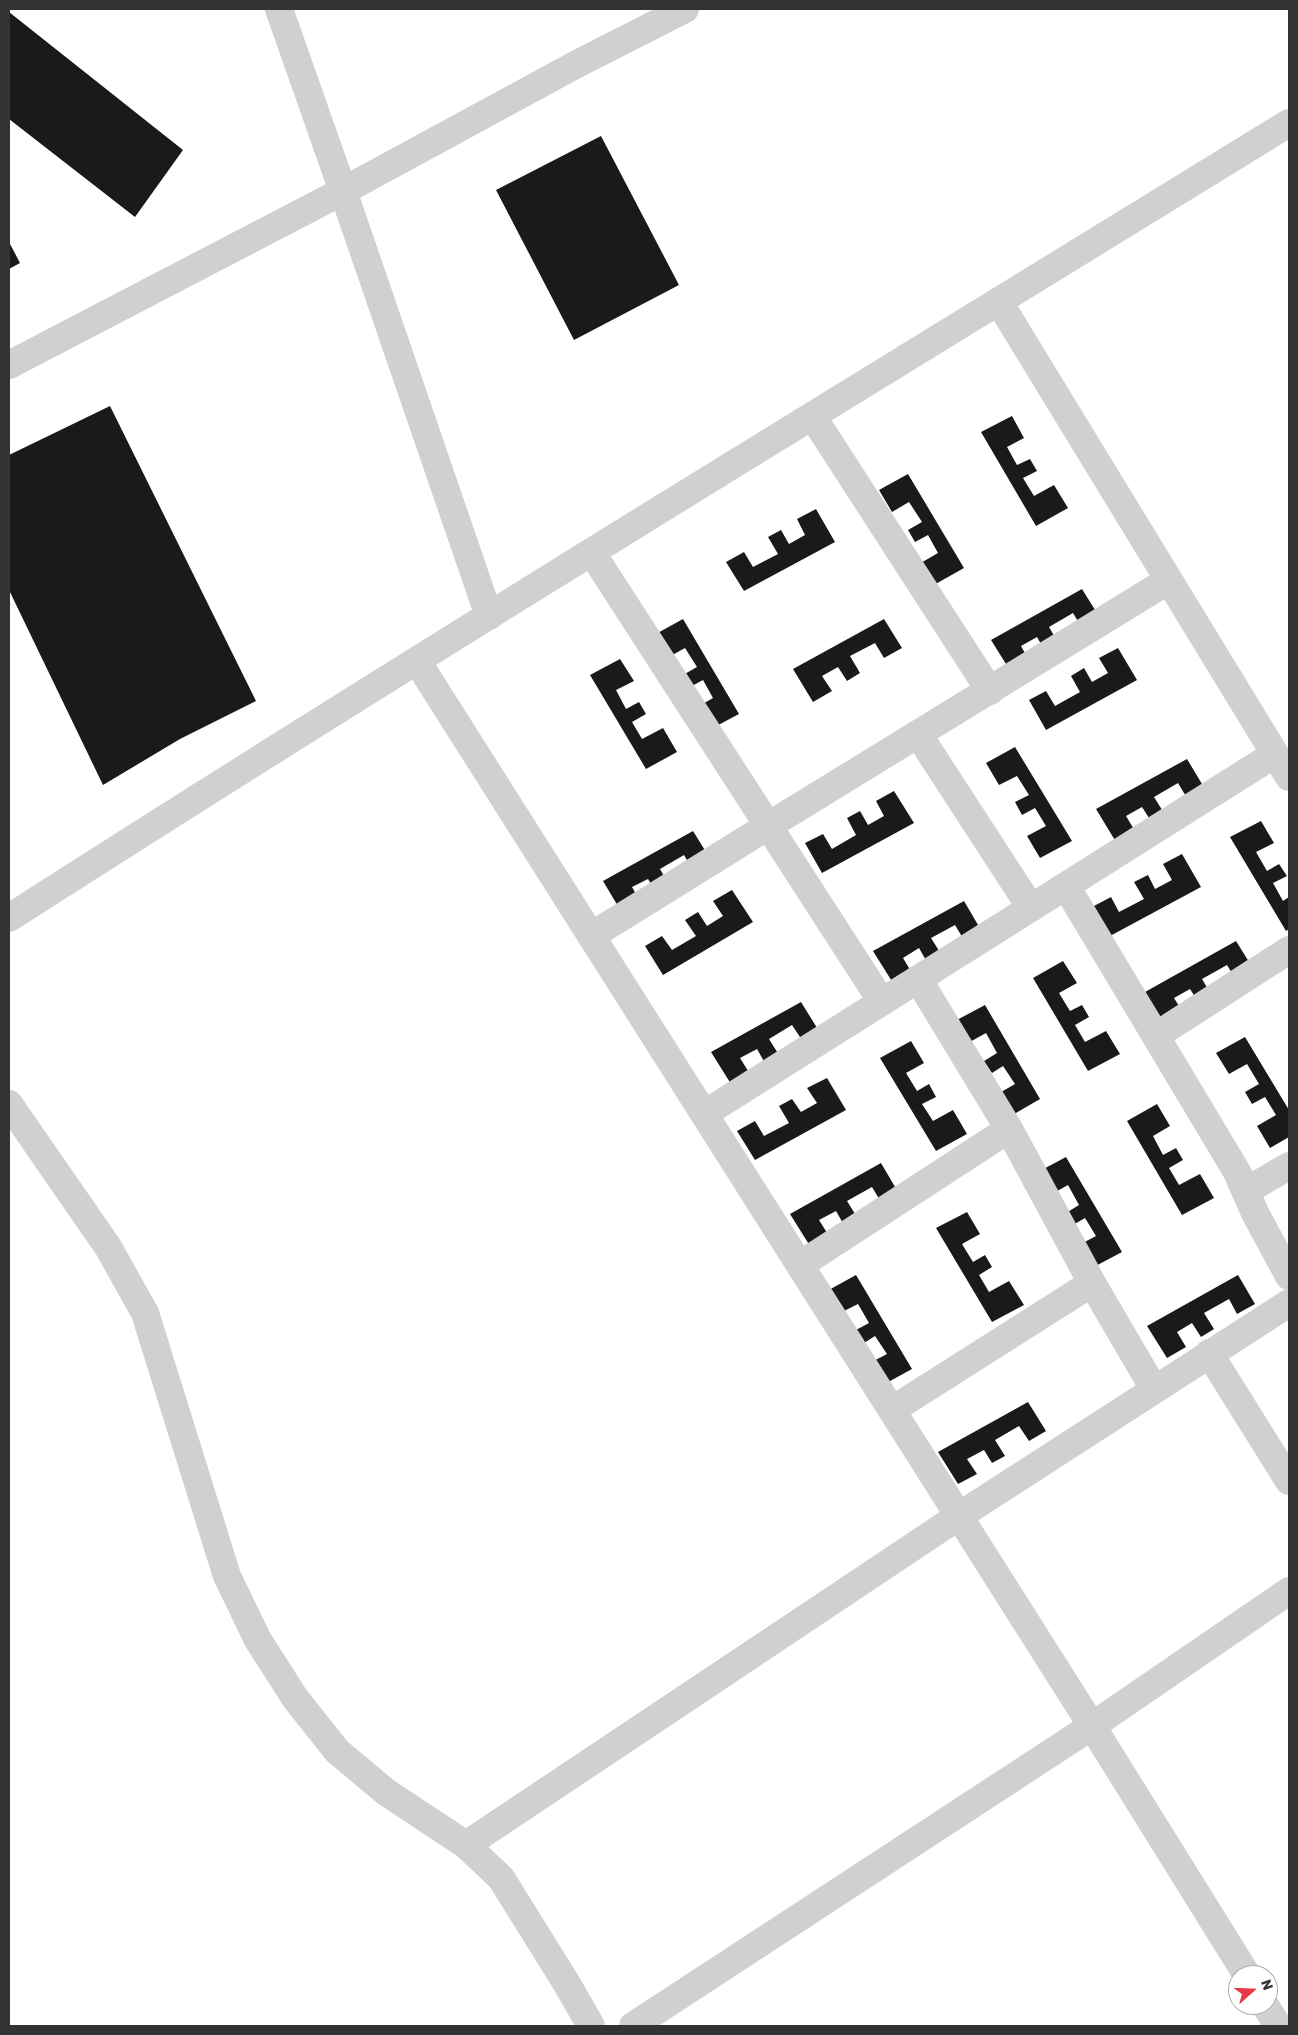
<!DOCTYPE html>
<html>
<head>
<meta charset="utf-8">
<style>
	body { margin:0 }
	#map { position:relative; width:1298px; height:2035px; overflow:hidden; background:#fff; font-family:Rubik,sans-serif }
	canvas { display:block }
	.frame { position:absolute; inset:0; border:10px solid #333; pointer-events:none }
	.north { position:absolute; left:1228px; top:1965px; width:50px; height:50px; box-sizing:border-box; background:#fff; border:1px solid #adadad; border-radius:50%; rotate:70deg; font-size:14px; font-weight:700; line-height:20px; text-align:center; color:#333 }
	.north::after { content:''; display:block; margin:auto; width:18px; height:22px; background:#e63946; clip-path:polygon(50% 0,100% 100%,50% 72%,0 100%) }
</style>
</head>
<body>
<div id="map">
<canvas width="1298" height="2035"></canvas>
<div class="frame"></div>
<div class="north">N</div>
</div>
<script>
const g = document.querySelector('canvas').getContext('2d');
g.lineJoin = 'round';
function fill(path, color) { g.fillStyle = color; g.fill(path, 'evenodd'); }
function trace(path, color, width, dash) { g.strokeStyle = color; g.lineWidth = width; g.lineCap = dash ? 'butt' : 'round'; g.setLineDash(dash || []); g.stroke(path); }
fill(new Path2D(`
	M9,12L183,150L135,217L9,119Z
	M601,136L679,285L574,340L496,190Z
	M9,242L20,263L9,269Z
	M110,406L256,701L180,739L103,785L9,590V455Z
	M1012,416L1024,438L1007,447L1017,465L1030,459L1037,471L1023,478L1034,496L1054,485L1068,508L1036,526L981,432Z
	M908,474L964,568L932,586L919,564L938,553L928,535L915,542L908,530L922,522L909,502L892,512L879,490Z
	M816,509L835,542L744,591L726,562L744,552L753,567L778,554L768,537L781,530L789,544L805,535L797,519Z
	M1082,589L1100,618L1082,628L1073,613L1049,627L1059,644L1045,651L1037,637L1021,646L1030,662L1011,672L991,640Z
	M683,619L739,714L707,731L694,709L713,698L703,680L690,687L683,675L697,667L685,648L667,658L654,635Z
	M884,619L902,648L884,658L875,643L850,656L860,673L847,681L838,667L822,676L832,691L813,702L793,669Z
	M1118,648L1137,680L1046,730L1029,700L1046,691L1055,706L1080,692L1071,676L1084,668L1092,682L1108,673L1099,658Z
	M620,659L634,681L616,690L626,709L639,702L646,714L632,722L642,739L663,728L677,752L646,769L590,675Z
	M1015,747L1072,841L1040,858L1027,836L1046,826L1035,808L1022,815L1015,802L1029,795L1017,776L999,785L986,763Z
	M1187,759L1205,789L1187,798L1178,783L1154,797L1164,813L1151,821L1142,807L1126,816L1135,831L1116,842L1096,809Z
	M894,791L914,823L822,873L805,843L823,834L832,849L856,835L847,818L860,811L868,825L884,816L876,801Z
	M1261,821L1274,843L1256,852L1267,871L1279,864L1287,876L1273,883L1283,901L1289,897V929L1286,931L1230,837Z
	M693,831L711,860L693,870L684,855L660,869L669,885L656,892L648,879L632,887L641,903L622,913L603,881Z
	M1182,854L1201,887L1110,936L1092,907L1111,897L1119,912L1144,899L1134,882L1148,875L1155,889L1172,880L1163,864Z
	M732,890L753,922L663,975L645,946L662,936L672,950L696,936L685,920L698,912L707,926L723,916L713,901Z
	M964,901L981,930L964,940L955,925L931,938L941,954L927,962L919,948L903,958L912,973L893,983L873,951Z
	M1236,941L1254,970L1236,980L1227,965L1202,979L1212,996L1199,1003L1190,989L1174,998L1184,1014L1165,1024L1145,992Z
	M1063,961L1077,983L1059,993L1070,1011L1082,1005L1089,1017L1075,1025L1085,1042L1106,1031L1120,1054L1088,1071L1033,978Z
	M801,1002L819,1031L802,1040L792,1025L769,1039L779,1055L765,1063L757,1049L740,1058L750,1074L731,1084L711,1052Z
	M985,1005L1040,1099L1009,1117L996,1095L1015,1084L1003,1066L992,1073L984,1061L997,1053L986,1033L968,1043L955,1021Z
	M1245,1037L1289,1110V1137L1270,1148L1257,1126L1276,1115L1265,1097L1252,1104L1245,1092L1259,1084L1247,1064L1229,1074L1216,1053Z
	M911,1041L924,1063L906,1073L917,1091L929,1084L936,1097L922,1104L933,1121L953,1110L967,1134L936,1151L880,1058Z
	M827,1078L846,1110L755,1160L737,1131L755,1121L764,1136L789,1123L779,1106L792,1099L801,1112L817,1103L807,1088Z
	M1157,1104L1170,1126L1153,1136L1163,1155L1176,1148L1183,1160L1169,1168L1179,1185L1200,1174L1214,1198L1182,1215L1127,1121Z
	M1066,1157L1122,1252L1090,1269L1077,1246L1096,1236L1085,1218L1073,1225L1066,1213L1079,1205L1068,1185L1050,1195L1036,1173Z
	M881,1163L898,1192L881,1202L872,1187L847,1201L857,1217L844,1225L836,1211L819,1220L829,1236L810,1246L790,1214Z
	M967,1212L980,1234L962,1244L973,1262L985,1255L992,1267L979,1275L989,1292L1009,1281L1024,1305L992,1322L936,1228Z
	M856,1275L912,1369L881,1386L868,1364L887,1354L875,1336L864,1343L856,1330L869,1323L858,1304L840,1313L827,1291Z
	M1238,1275L1255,1304L1237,1314L1229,1299L1204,1313L1214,1329L1201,1337L1192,1323L1177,1332L1186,1347L1167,1358L1147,1326Z
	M1028,1402L1046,1431L1029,1441L1019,1426L995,1440L1005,1456L992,1463L984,1450L967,1459L977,1474L958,1484L938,1452Z`), '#1a1a1a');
trace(new Path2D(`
	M279,9L343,191L489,616
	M999,302L1289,777
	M9,365L343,191L577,64L685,9
	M813,417L990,691
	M592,553L882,1002
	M417,661L1092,1726L1247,1975
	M918,734L1031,908
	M1066,886L1237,1172L1255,1213L1289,1276
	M9,918C432,647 861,386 1289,123
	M591,936L768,826L1169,580
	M918,979L1009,1129L1092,1283L1154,1389
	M1157,1035L1289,950
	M9,1104L108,1247L145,1313L227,1576L258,1640L295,1698L337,1751L386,1792L466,1845L501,1878L567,1984L591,2026
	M704,1114L1275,754
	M1246,1191L1289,1166
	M800,1265L1009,1129
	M1209,1353L1289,1481
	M892,1410L1092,1283
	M466,1845L959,1516L1289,1303
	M1265,2005L1278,2026
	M633,2026L1092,1726L1289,1591`), '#d0d0d0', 28);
</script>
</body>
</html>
